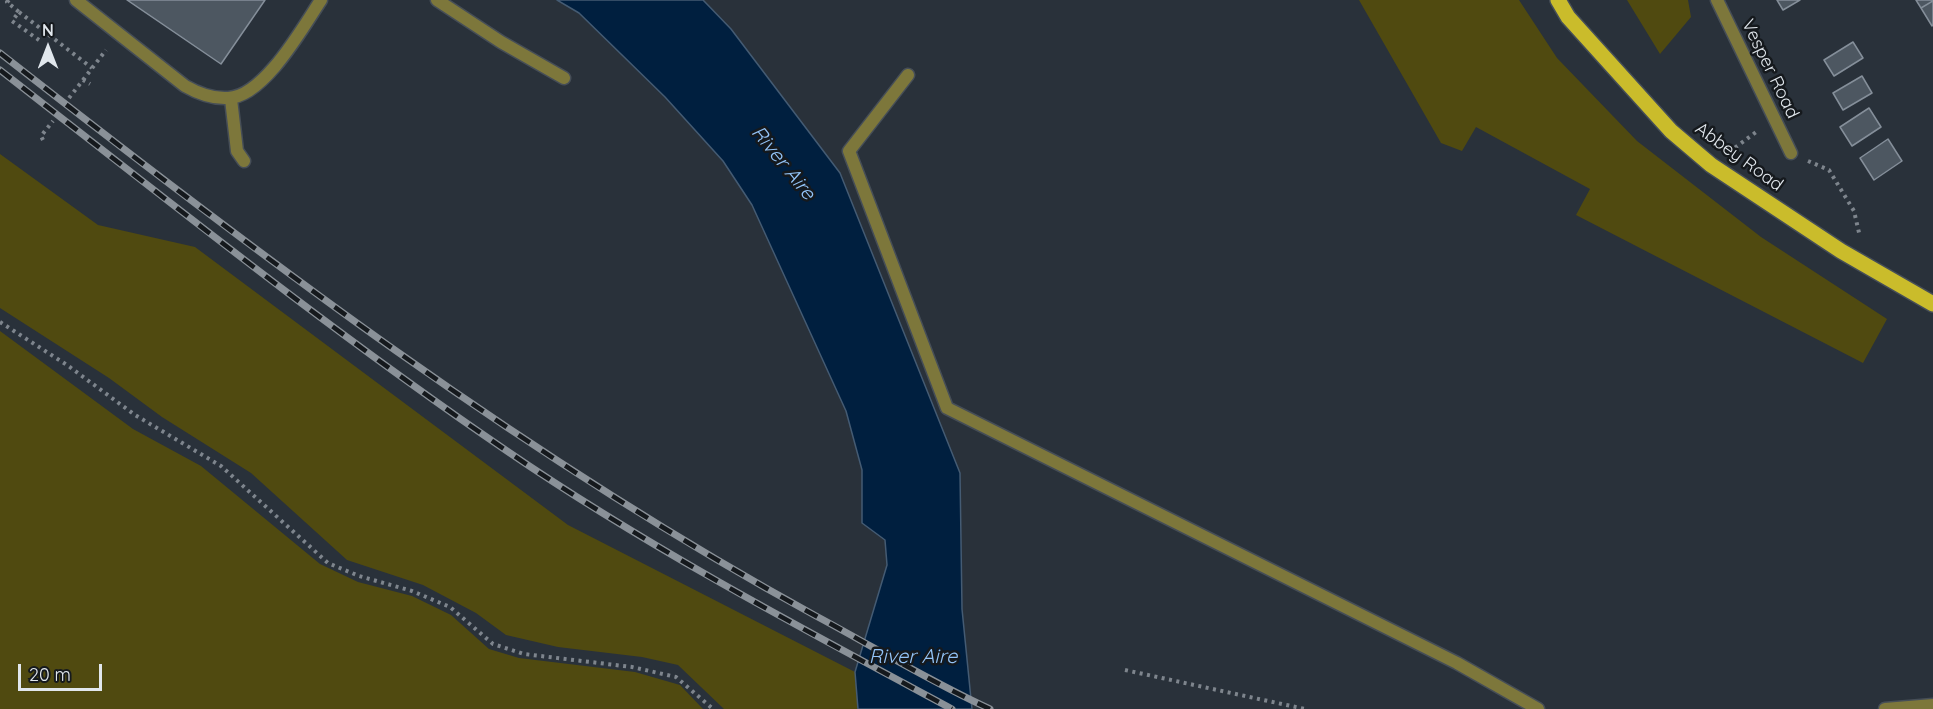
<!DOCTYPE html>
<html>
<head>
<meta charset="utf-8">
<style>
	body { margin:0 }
	#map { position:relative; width:1933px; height:709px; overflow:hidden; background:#29313a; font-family:Quicksand,sans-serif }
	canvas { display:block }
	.north { position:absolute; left:18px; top:18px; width:60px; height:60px; -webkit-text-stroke:4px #15191d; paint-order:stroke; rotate:0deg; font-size:16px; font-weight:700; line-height:24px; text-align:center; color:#e1e7ed }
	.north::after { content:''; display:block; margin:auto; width:21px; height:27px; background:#e1e7ed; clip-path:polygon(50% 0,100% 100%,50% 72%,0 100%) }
	.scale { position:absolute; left:18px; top:664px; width:84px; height:27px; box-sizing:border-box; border:3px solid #e1e7ed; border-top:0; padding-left:8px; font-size:18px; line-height:21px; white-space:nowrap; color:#e1e7ed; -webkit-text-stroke:4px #15191d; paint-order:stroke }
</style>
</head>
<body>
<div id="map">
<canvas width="1933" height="709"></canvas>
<div class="north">N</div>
<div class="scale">20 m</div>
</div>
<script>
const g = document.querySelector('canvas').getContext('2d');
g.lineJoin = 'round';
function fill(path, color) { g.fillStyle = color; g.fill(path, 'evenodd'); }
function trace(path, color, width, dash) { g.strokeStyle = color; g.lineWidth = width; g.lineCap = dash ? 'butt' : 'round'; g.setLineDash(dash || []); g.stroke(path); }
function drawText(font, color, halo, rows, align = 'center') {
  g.font = font + ' Quicksand,sans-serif'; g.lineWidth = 5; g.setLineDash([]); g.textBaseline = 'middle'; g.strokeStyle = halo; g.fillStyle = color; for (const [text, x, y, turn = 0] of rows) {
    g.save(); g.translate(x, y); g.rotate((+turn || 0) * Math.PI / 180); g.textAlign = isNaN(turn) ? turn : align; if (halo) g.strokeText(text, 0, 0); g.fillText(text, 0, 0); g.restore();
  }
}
fill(new Path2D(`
	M1359,0H1519L1557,58L1637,141L1761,237L1887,319L1863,363L1576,215L1590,189L1476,127L1462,151L1441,143Z
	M1627,0H1688L1691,17L1660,54Z
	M0,154L98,225L195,247L568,525L855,672L858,709H724L678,665L642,657L558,647L506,635L476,613L423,585L347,560L251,473L162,417L109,378L0,308Z
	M0,331L133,429L201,466L320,564L358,582L412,596L451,615L489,649L519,658L635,672L680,685L703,709H0Z`), '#504a10');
const water = new Path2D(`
	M557,0H703L731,29L840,173L960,473L962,609L972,709H858L855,672L887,565L885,540L862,523V470L846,411L752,205L723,161L665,97L579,13Z`);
fill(water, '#001f3f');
trace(water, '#445b73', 1.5);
const building = new Path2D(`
	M127,0H265L221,64Z
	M1777,0H1800L1783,10Z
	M1916,0H1933V1L1921,8Z
	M1933,1V25L1932,26L1921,8Z
	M1853,42L1863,58L1834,76L1824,60Z
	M1862,76L1872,93L1843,110L1833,93Z
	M1869,108L1881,127L1852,146L1840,127Z
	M1888,139L1902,161L1874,180L1860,158Z`);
fill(building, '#4d5761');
trace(building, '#858f9a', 1.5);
const service = new Path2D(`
	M76,0L185,86C199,94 212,99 228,98C264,97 303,27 321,0
	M437,0L501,42L564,78
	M908,75L849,151L947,408L1457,663L1538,709
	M231,99L237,151L244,161
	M1885,709L1933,705`);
const minor = new Path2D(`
	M1717,0L1791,153`);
const primary = new Path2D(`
	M1558,0L1568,17L1671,131L1711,165L1841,251L1933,304`);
trace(service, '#464e57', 15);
trace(minor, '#464e57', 15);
trace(primary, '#464e57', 18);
trace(new Path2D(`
	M9,0L7,2L19,12L12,21L39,40
	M19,12L92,68
	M83,80L106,50
	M69,98L83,80L90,84
	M43,140L41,136L53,121
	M1729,152L1759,130
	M1808,161L1829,170L1854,211L1860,237
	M0,322L67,365L135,415L221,466L328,563L359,576L412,591L450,607L493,644L524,654L632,667L676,677L713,709
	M1125,670L1305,709`), '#7e858d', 4, [3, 4.5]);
trace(service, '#7d773b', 12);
trace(minor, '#7d773b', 12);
trace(primary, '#cabc2b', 15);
const rail = new Path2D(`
	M0,53C261,257 525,457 816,616C874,647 931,682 990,709
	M0,70C167,200 332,332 507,451C649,548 801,628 952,709`);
trace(rail, '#8a9198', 7);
trace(rail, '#15191d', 4.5, [14]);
drawText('18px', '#e1e7ed', '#15191d', [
	["Vesper Road",1770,69,64],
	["Abbey Road",1739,157,36]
]);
drawText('italic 20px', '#93c4f8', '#15191d', [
	["River Aire",783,163,51],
	["River Aire",913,657]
]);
</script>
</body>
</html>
